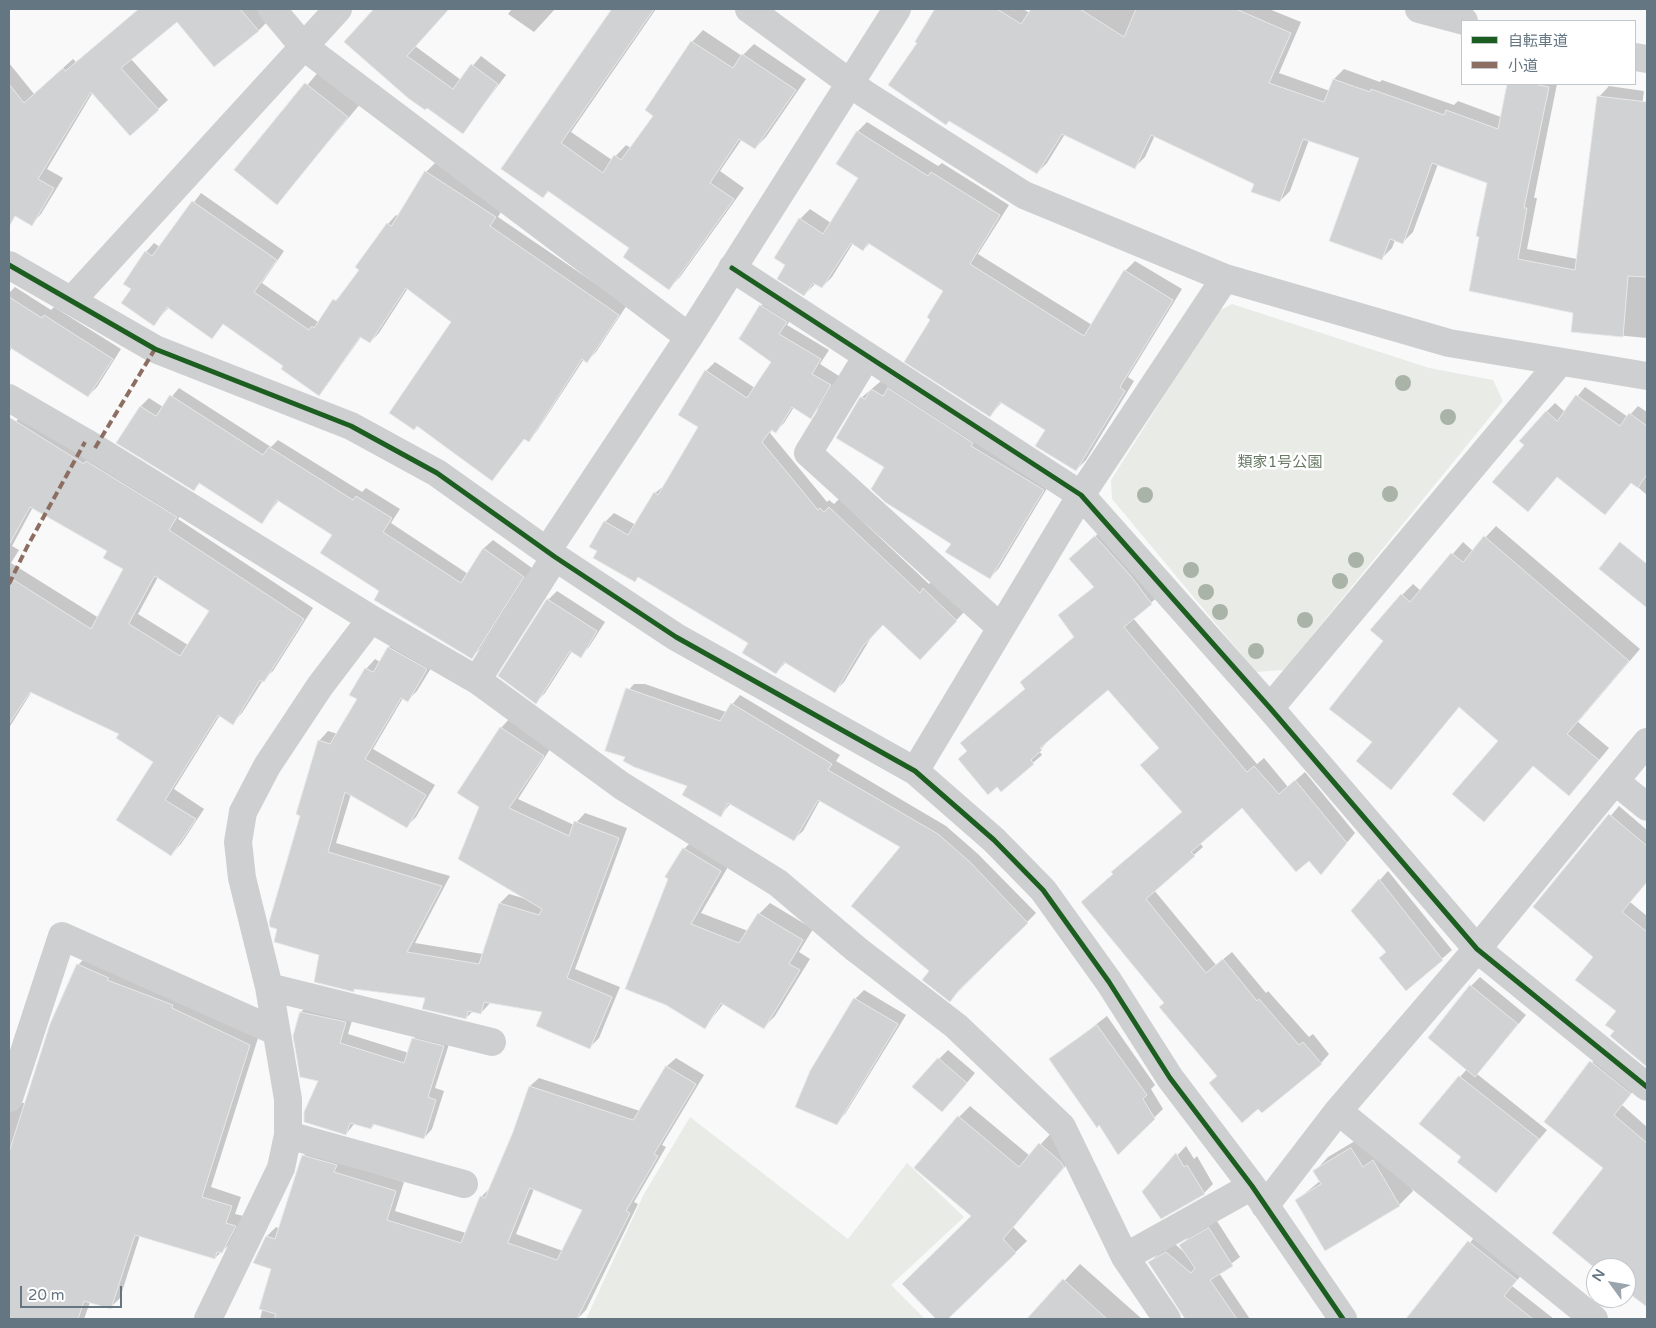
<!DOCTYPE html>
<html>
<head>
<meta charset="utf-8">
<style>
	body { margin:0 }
	#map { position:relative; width:1656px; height:1328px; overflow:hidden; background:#f9f9f9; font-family:"Varela Round","Noto Sans JP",sans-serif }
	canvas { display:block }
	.frame { position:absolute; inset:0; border:10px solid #657683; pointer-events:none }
	.legend { position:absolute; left:1461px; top:20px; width:175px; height:65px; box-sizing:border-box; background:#fff; border:1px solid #c1c8cd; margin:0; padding:6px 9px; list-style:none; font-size:15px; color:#657683 }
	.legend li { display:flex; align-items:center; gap:10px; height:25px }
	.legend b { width:25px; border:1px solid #c1c8cd }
	.north { position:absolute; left:1586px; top:1258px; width:50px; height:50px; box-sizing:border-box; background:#fff; border:1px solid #c1c8cd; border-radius:50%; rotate:302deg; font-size:14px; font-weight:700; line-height:20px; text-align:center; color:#657683 }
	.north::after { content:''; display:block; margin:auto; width:18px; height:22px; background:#99a4ac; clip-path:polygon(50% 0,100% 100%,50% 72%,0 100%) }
	.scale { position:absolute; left:20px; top:1286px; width:102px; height:22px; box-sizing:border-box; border:2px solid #657683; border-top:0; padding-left:6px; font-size:15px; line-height:18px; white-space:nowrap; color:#657683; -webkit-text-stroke:4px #fff; paint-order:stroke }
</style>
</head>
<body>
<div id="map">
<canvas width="1656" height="1328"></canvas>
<div class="frame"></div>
<ul class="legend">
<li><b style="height:6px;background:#1b5e20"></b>自転車道</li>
<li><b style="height:6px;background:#8d6e63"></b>小道</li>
</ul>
<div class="north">N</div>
<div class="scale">20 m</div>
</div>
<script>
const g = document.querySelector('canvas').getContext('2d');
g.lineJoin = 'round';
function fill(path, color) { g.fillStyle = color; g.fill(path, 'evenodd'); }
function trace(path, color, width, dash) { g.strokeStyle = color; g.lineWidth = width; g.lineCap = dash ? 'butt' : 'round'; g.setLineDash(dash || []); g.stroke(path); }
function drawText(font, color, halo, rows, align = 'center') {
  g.font = font + ' "Varela Round","Noto Sans JP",sans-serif'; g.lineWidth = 5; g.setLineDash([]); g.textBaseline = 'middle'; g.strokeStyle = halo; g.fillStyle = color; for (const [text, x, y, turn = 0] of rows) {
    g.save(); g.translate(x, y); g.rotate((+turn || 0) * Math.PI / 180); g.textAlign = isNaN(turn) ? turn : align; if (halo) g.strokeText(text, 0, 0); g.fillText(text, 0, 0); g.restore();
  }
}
fill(new Path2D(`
	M1232,304L1429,368L1493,380L1503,401L1284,670L1256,672L1112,499L1111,480L1217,312Z
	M690,1117L848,1239L907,1163L964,1217L891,1285L925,1319H586L644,1194Z`), '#e8ebe6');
fill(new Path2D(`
	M139,9H258L268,21L258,31L177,20L131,59L168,100L158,109L93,92L47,169L63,178L41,214L32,224L9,211V63L34,94L73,59L76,62Z
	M375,9H449L415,46L461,80L481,56L506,75L463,132L346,42Z
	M512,9H555L534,32L508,14Z
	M614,9H656L571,132L612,160L626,145L631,148L654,115L646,110L692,42L703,30L742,56L754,44L806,79L766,137L755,148L742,139L720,171L744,188L680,277L669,288L631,247L549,191L543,197L503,168Z
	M937,9H1023L1030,13L1032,9H1269L1301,22L1279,73L1330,91L1334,79L1344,69L1380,82L1382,80L1454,105L1458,101L1501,117L1508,84H1557L1534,198H1537L1527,249L1577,259L1599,97L1609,86L1644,91L1639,129L1647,130V338L1573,331L1574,312L1470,291L1488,182L1438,164L1413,232L1403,242L1395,240L1392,248L1382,258L1360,158L1309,140L1290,191L1280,201L1255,183L1155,135L1145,157L1135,167L1065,134L1047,163L1037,173L916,42Z
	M320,70L361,103L277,203L236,170Z
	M867,122L938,166L942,163L1009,205L978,254L1092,325L1125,271L1135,261L1182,289L1128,377L1134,381L1086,460L1076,470L1047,430L1002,402L990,416L932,319L945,291L870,243L863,250L853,243L832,277L822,287L816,283L804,295L787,264L800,219L810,209L831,223L859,178L837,164L858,131Z
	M435,163L503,208L498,217L627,305L596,352L587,361L584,359L537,431L529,440L525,438L492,479L453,321L408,288L379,333L370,342L361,337L327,385L318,394L285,366L224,323L212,337L169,307L154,324L133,289L146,252L154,243L160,247L201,193L284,251L262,283L318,322L361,270L388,224L396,215L398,216L426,172Z
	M15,287L51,310L54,307L121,349L97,387L88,396L12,347L9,353V293Z
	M770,297L795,313L787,325L829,350L820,364L839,376L819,408L810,417L794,407L784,423L775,432L772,430L770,433L827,502L829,500L834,504L839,499L929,584L933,580L965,611L920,658L884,623L872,636L844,682L835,691L786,662L776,673L750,643L599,551L605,522L614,513L636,525L655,493L665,485L700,427L706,371L715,362L755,388L773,362L761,306Z
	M881,381L1052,480L999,568L990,578L952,543L885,466L837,437L861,398Z
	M1585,387L1628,417L1638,406L1647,412V495L1632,482L1558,476L1528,510L1526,445L1546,412L1555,403L1565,412Z
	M179,388L271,447L278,440L362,492L366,488L400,509L391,523L468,574L484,548L493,540L532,568L480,649L472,657L381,591L333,535L279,500L262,522L200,483L194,489L141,406L149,398L163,407Z
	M24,411L186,507L178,519L313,608L273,671L263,680L242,713L232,723L220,715L174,789L204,809L181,844L171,854L155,761L120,734L32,691L9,728V431ZM33,507L109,550L125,569L99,618L11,563L19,550L12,546ZM158,577L210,610L188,645L138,614Z
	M1496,526L1640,649L1578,722L1609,748L1580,783L1569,794L1534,765L1495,809L1500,741L1460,706L1391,788L1374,741L1385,641L1402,595L1413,584L1421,591L1463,542L1473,551Z
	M1105,528L1160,595L1133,618L1257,764L1264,758L1288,787L1305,772L1355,833L1329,864L1309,859L1242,807L1200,843L1203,847L1154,890L1216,965L1232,952L1266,993L1268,991L1309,1037L1313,1034L1329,1054L1321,1063L1218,1075L1165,1002L1112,872L1183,811L1160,748L1108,689L1049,740L1039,751L1042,755L1001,790L1026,688L1021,682L1075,636L1060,616L1095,586L1079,550Z
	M557,591L605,622L589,647L580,656L572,651L545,693L536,702L548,600Z
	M398,638L436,660L417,691L408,700L403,698L373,749L435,785L416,817L406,827L351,794L336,843L450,876L415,943L483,954L500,903L509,894L526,899L480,807L501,728L510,718L552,746L518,799L574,825L585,813L627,828L575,969L620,987L599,1038L589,1048L543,1011L491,1002L481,1013L473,1011L466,1018L427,997L356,988L353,990L320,955L302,815L319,741L328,731L338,734L358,698L366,669L375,659L380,662L389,647Z
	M634,684H645L726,712L740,695L840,755L836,761L946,826L978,854L1036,913L950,1000L931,971L902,846L820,800L803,831L794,839L731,803L720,816L689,785L626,756V693Z
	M1619,806L1647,830V882L1630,902L1647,916V1065L1611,1036L1615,1031L1618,1011L1595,957L1535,907Z
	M695,838L732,860L701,913L748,931L759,914L770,903L813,929L799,952L810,959L775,1016L764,1027L724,1003L705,1027L667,1004L684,849Z
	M1388,871L1452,950L1407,989L1388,951L1380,880Z
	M88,955L259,1035L211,1187L241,1197L235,1214L244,1216L232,1242L215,1258L140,1235L120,1298L110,1308L90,1302L84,1319H9V1100L14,1103H25L78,965Z
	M1480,977L1526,1015L1477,1074L1547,1130L1496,1191L1463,1157L1460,1077L1467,1069L1471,986Z
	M864,990L906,1015L845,1114L836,1123L812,1071L855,999Z
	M310,1004L354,1014L348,1034L409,1053L413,1039L422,1030L451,1038L435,1088L444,1091L432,1129L424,1138L376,1123L371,1128L355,1123L346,1134L319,1080L301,1012Z
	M1107,1016L1155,1085L1151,1089L1163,1109L1118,1153L1099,1124L1051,1059Z
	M948,1050L975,1073L951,1102L939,1059Z
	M1600,1053L1634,1090L1622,1105L1647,1127V1305L1626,1289V1268H1599L1605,1167L1545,1121Z
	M676,1058L704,1075L662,1145L666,1147L634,1202L638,1204L586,1310L577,1319L568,1314L566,1319H260L273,1268L267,1236L276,1227L280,1229L303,1156L312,1147L342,1163L404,1182L395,1211L466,1233L481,1197L490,1188L514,1133L530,1086L539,1078L640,1111L667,1066ZM534,1189L583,1210L563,1251L516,1234Z
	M970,1106L1030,1156L1052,1132L1075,1155L1013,1227L1027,1241L947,1319H937L903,1284L973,1216L959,1117Z
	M1365,1135L1387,1148L1413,1191L1399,1205L1297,1200L1320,1181L1315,1171L1328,1157Z
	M1186,1146L1194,1159L1197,1156L1213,1184L1204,1193L1143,1192Z
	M1217,1221L1240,1257L1219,1273L1250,1319H1188L1150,1262L1158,1254L1175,1244L1185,1253L1181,1245L1189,1237Z
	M1478,1233L1525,1271L1512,1286L1554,1319H1407Z
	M1080,1264L1142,1319H1029Z`), '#0003');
const building = new Path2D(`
	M139,9H240L259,31L214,67L177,22L121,68L159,110L130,136L91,92L38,179L54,188L32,226L15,216L9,227V84L24,103L63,68L65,71Z
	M374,9H449L407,56L453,89L471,64L498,84L463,134L427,108L425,110L408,98L344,42Z
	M612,9H654L561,143L603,173L614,155L621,160L653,116L645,110L691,41L733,68L742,54L796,90L755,149L739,139L710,183L734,199L669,290L623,257L629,248L548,191L543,198L501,169Z
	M935,9H997L1021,24L1031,9H1080L1124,37L1136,9H1236L1291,33L1269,83L1324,102L1333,79L1370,92L1371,89L1444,115L1446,110L1498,129L1507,84H1534L1549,87L1524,208H1527L1518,259L1575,270L1597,96L1647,102V277L1628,276L1623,337L1571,332L1573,313L1469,291L1479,237L1476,236L1487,183L1432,163L1403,244L1390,239L1382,260L1329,241L1359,158L1303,139L1280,202L1251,192L1254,184L1151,135L1135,169L1062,134L1037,174L949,121L946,125L888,85L917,43L915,42Z
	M305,83L348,117L277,205L234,170Z
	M857,131L928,176L931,172L1000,215L970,264L1084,336L1124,270L1173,300L1120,387L1125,391L1076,471L1035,446L1045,430L1000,402L990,417L904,362L930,320L927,317L943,291L868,243L863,251L851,243L822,288L813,283L804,296L777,279L785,265L774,258L799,218L823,234L858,178L836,164Z
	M425,171L496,217L490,226L619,315L587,363L582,359L529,442L524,439L492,481L417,426L414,430L389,413L451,322L406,288L370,343L360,337L319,396L281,369L283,366L223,324L212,339L167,307L154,326L121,303L131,289L123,284L145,251L152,256L192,201L277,260L254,292L309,330L312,326L314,328L333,299L336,301L359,270L355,267L387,223L391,226Z
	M9,297L42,318L44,315L113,359L88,397L9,347Z
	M760,305L787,322L779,334L821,359L812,374L831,385L811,419L792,407L776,433L771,430L762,442L818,510L820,508L824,512L829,507L920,593L923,588L957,621L920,660L883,625L863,646L835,693L784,662L776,674L742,653L748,643L638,577L635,582L593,558L597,551L589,547L604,521L628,535L654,492L658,495L698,427L678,415L705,370L747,398L771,362L739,339Z
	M888,388L973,443L971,446L1044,490L990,579L945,552L951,544L885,502L871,489L884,467L836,438L860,397L865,399L871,389L883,396Z
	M170,395L263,455L269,447L353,500L356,496L392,518L383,532L461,583L483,548L524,577L472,659L374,600L379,591L320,553L332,535L277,500L262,524L199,483L194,491L116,443L140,406L156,416Z
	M1576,395L1620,426L1629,413L1647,426V474L1638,488L1631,483L1605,515L1557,477L1528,512L1492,482L1524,445L1519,441L1546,411L1557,421Z
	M9,417L84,464L86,461L177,517L169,530L304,619L264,682L260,680L233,725L218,715L165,800L196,819L171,856L116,820L153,762L116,738L119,734L30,692L9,724V577L91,629L123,569L103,558L107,551L30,507L9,545ZM155,576L209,611L180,656L129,624Z
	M1095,536L1130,575L1152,604L1124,627L1247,772L1254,766L1279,794L1295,780L1347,843L1321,875L1309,861L1296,872L1242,808L1191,852L1195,856L1146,899L1206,973L1223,959L1257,1001L1259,999L1299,1045L1303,1042L1322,1064L1262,1113L1258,1109L1242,1123L1209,1083L1217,1076L1159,1007L1164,1003L1081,902L1113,874L1111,872L1182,812L1140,765L1159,748L1108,690L1040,748L1042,750L1031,760L1034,764L1001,792L997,787L988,795L958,759L967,751L960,743L1025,689L1020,682L1074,637L1058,615L1094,587L1069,559Z
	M1484,536L1629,661L1567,734L1599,760L1569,796L1533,766L1484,822L1452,794L1498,741L1459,707L1391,790L1356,761L1372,742L1329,709L1383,641L1370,630L1401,594L1410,602L1451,553L1463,562Z
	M1620,542L1647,564V608L1599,569Z
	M547,599L597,631L581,658L570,651L536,704L498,676Z
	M388,647L427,669L408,702L401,698L365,759L426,795L407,828L345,792L328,852L442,886L407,952L479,964L499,903L539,915L542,909L458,859L479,807L457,793L500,727L544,756L509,808L569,836L574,821L619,838L567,978L612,997L590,1049L536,1026L542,1012L484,1002L481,1014L468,1011L466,1019L422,1009L425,998L354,989V992L314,982L319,955L274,942L277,929L270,927L269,922L300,816L296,814L318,740L330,744L357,699L349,695L365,668L373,672Z
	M626,688L720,721L731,703L832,764L828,770L938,834L970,862L1028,923L959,990L950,1002L922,980L929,971L851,906L900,847L818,800L794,841L728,803L721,817L682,795L687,786L634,767L623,761L625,757L605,751Z
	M1609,814L1647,846V882L1622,912L1647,932V1067L1610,1036L1614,1031L1605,1025L1616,1011L1575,980L1593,957L1533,907Z
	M683,848L721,871L691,924L739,943L758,913L803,940L789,964L800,970L764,1029L721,1003L705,1029L666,1005L625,989L668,879L665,877Z
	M1379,879L1443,960L1406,991L1379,958L1386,952L1351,911Z
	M77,964L109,978L107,980L173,1005L172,1008L250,1045L202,1197L232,1206L226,1223L236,1226L222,1253L217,1252L215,1259L135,1235L111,1309L84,1301L78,1319H9V1152L50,1024Z
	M1470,985L1518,1024L1475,1077L1428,1038Z
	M854,998L898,1024L837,1125L795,1107L810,1071Z
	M300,1012L346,1022L340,1043L404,1063L412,1038L444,1046L428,1097L436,1100L424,1139L373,1124L371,1129L350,1123L346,1135L304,1122V1112L318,1081L300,1077L293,1036Z
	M1097,1025L1147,1095L1143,1099L1155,1119L1118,1155L1099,1125L1097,1128L1049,1059Z
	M938,1058L967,1083L942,1112L912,1087Z
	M1590,1061L1631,1094L1614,1115L1647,1143V1307L1626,1291V1268L1596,1269L1552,1233L1603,1168L1544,1122Z
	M666,1066L696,1084L654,1154L658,1156L626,1211L630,1213L577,1319H274L276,1314L259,1309L271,1269L253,1263L266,1236L275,1239L302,1155L337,1165L334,1172L396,1191L387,1220L461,1243L480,1196L485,1198L513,1132L529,1086L633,1120ZM530,1188L582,1210L557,1260L508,1243Z
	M1459,1076L1539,1139L1496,1193L1457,1162L1461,1157L1419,1124Z
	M958,1116L1019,1167L1039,1143L1061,1162L1064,1167L1003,1239L1016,1253L948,1319H936L902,1284L971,1216L914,1168Z
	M1351,1148L1363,1167L1373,1160L1400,1206L1325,1251L1295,1200L1321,1184L1313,1171Z
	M1176,1153L1184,1167L1187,1165L1205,1194L1161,1219L1142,1192Z
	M1209,1228L1233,1266L1210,1280L1237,1319H1185L1148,1262L1166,1252L1191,1273L1195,1268L1179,1245Z
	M1468,1241L1517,1280L1504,1296L1533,1319H1406Z
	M1063,1279L1107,1319H1027Z`);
fill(building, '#d0d2d3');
trace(building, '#e8e8e8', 1);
trace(new Path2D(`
	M272,9L303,46L689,337
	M749,9L865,94L1024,195L1225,278L1449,343L1647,376
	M9,265L155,349L351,426L437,473L555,557L676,637L915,771L994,840L1043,890L1109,982L1170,1078L1252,1186L1343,1319
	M732,268L1081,495L1270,708L1477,949L1647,1087
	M72,300L338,9
	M867,356L808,453L1001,628
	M9,398L85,442L371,619L477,680L622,786L778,883L856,949L956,1026L1062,1127L1125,1257L1167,1319
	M547,551L689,337L897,9
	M477,680L555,557
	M1270,708L1560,362
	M915,771L1081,495L1225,278
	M1615,781L1647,807
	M269,987L492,1042
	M9,1098L62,936L275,1031
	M1338,1111L1594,1319
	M288,1135L464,1184
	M1265,1206L1338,1111L1477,949L1647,742
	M1125,1257L1252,1186
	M208,1319L281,1168L288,1135V1099L269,987L242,878L238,842L243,812L267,766L320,686L371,619`), '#cecfd0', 28);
trace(new Path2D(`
	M1419,9L1464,21
	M1635,57L1647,59`), '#cecfd0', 28);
trace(new Path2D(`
	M95,448L155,349
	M9,584L27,547L85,442`), '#8d6e63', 4, [8, 4]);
trace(new Path2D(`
	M9,265L155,349L351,426L437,473L555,557L676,637L915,771L994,840L1043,890L1109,982L1170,1078L1252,1186L1343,1319
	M732,268L1081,495L1270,708L1477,949L1647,1087`), '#1b5e20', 5);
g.fillStyle = '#a9b3a7';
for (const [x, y] of [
	[1403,383],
	[1448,417],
	[1390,494],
	[1145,495],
	[1356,560],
	[1191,570],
	[1340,581],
	[1206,592],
	[1220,612],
	[1305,620],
	[1256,651]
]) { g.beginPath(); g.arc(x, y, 8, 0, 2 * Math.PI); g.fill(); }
drawText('15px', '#687a64', '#fff', [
	["類家1号公園",1280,463]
]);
</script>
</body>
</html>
